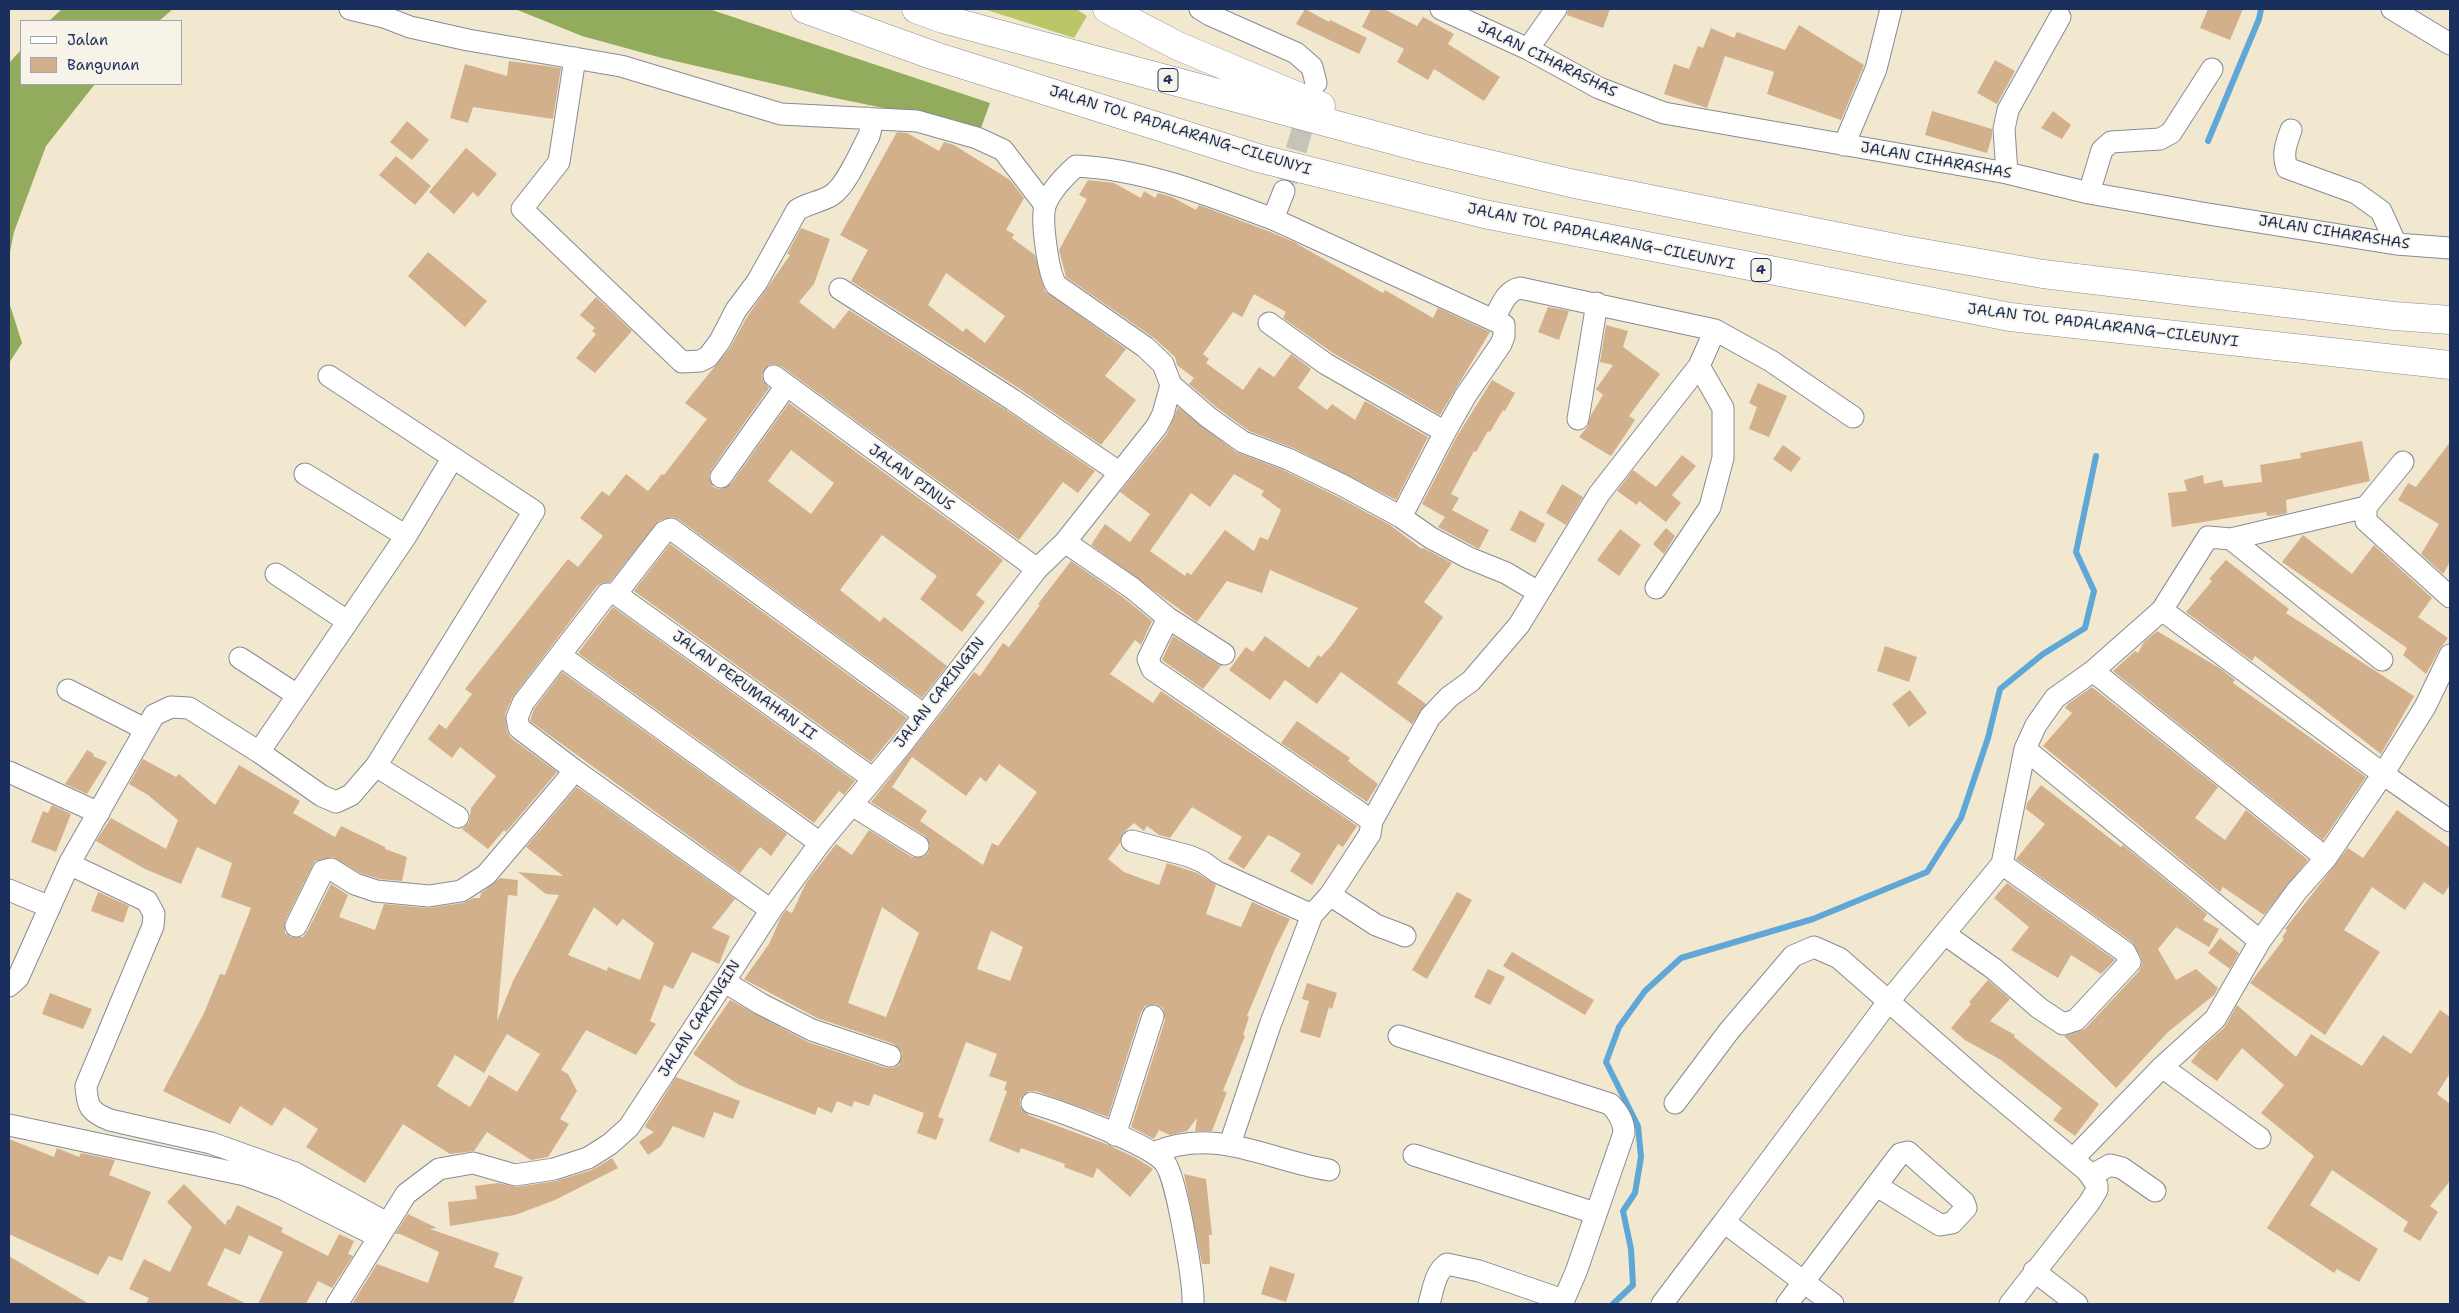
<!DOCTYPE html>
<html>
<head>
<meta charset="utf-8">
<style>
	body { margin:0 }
	#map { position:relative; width:2459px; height:1313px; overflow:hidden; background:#f1e8cf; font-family:"Shantell Sans",sans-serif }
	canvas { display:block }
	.frame { position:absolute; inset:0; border:10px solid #1b2f5e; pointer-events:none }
	.legend { position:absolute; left:20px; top:20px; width:162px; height:65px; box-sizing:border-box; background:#f7f3e8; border:1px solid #9fa5b1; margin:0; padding:6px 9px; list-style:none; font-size:15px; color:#1b2f5e }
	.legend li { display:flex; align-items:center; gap:10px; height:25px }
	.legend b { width:25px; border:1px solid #9fa5b1 }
</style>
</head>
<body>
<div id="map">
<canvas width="2459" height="1313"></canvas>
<div class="frame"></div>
<ul class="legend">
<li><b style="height:6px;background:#fff"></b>Jalan</li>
<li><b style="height:14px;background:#d3b08c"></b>Bangunan</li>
</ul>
</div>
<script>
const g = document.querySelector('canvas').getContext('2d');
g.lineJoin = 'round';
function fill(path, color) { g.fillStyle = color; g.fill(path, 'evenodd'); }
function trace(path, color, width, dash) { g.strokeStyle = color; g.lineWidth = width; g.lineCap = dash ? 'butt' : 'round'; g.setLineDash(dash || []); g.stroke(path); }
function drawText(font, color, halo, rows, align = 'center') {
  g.font = font + ' "Shantell Sans",sans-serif'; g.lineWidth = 4; g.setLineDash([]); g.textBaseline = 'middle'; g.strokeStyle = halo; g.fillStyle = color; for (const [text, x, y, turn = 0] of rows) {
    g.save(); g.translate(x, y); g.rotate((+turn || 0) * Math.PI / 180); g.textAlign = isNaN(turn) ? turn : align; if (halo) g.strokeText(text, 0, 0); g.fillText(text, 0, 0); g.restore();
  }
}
fill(new Path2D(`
	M984,9H1076L1087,16L1074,38Z`), '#bac668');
fill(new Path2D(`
	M62,9H173L159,21H49Z
	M515,9H709L990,103L981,128L835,98L662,58L582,36Z
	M21,50V84H95L46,146L14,232L9,257V63Z
	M9,302L22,343L9,363Z`), '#93ab5c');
trace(new Path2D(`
	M2208,141L2259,19L2261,9
	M1613,1304L1633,1285L1631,1249L1623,1211L1635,1193L1641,1157L1638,1126L1606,1062L1619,1027L1645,991L1681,958L1813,919L1927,872L1961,818L1988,738L2000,689L2043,654L2085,628L2094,591L2076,552L2096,456`), '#5ea7d6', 6);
fill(new Path2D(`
	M1305,9L1329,22L1330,20L1367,38L1359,54L1296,24Z
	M1371,9H1384L1417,26L1423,17L1454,34L1448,44L1500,77L1484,101L1434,69L1428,80L1397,62L1404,49L1362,27Z
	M1568,9H1610L1603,28L1567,15Z
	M2208,9H2243L2230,40L2200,28Z
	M1799,25L1864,65L1841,120L1767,94L1774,72L1725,56L1707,108L1664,94L1674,64L1689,69L1698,46L1703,48L1711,28L1734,38L1737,32L1785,50Z
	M1995,60L2015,71L1997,104L1977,93Z
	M509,61L561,68L553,119L473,107L468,123L450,118L465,64L507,76Z
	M1932,111L1992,129V136L1987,153L1925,135Z
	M2053,111L2071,125L2062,139L2041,128Z
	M407,121L429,140L412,160L390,142Z
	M897,132L907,133L939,151L944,142L954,145L1010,180L1024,198L1006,230L1014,234L1012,238L1035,255L1045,291L1126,349L1105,376L1136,400L1101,445L1020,389L851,281L868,250L840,235ZM946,273L1005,316L985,343L966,328L963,332L928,305Z
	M466,148L497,174L478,197L473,192L454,214L429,192Z
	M396,156L431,186L415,205L379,175Z
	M1088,180L1114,183L1141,198L1144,191L1155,198L1158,193L1172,197L1196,210L1199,205L1268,231L1294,242L1383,293L1385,290L1433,318L1438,308L1490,332L1440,415L1333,353L1283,318L1286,312L1254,294L1242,317L1233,312L1203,354L1209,359L1206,363L1243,390L1259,367L1274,377L1291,354L1311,369L1298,388L1327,410L1332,404L1355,420L1365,401L1428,437L1396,500L1293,448L1249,431L1216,407L1189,384L1194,378L1177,365L1175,357L1154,338L1066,277L1059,250L1087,199L1079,195Z
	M801,228L830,239L814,284L799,302L834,329L849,310L1006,410L1095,471L1078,493L1063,482L1019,540L781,366L775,364L769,365L762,375L763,381L769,388L711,470L709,476L713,487L720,489L731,484L789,403L1003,560L976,595L985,602L962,632L920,599L937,576L882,535L840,590L880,622L884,617L947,666L922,698L678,519L672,517L659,521L610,582L602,583L597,586L512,698L505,714L507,731L511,738L557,772L506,832L504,830L488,849L462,829L469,823L471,808L496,776L460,747L452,758L428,739L439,724L446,729L472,694L465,689L568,559L578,567L603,536L580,518L602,491L609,496L626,474L648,491L662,474L664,475L707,419L685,403L730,348L747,317L790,255L787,254ZM791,450L834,483L811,514L768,481Z
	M428,252L487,301L465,327L408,276Z
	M596,297L632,331L595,373L576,358L596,334L592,331L595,328L580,315Z
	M1548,307L1569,311L1559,340L1538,332Z
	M1606,325L1628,331L1623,347L1660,374L1629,416L1635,420L1611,456L1579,437L1588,426L1591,415L1603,395L1596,389L1613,365L1600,362Z
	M1492,380L1515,393L1505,411L1503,410L1490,432L1488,431L1476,452L1474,451L1451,494L1459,498L1452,510L1489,530L1479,549L1438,527L1445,517L1422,504L1456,438Z
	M1758,383L1787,396L1769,437L1749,429L1757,407L1749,403Z
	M1178,407L1236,452L1283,470L1336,496L1390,525L1422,549L1423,548L1452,563L1424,602L1443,617L1397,683L1426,704L1412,724L1341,672L1317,704L1285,680L1270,700L1229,670L1246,647L1253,652L1265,636L1309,668L1318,655L1321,657L1332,645L1358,608L1270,570L1262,593L1227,581L1197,622L1091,545L1105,524L1130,542L1150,514L1120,492L1167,434ZM1234,474L1264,491L1261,495L1281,510L1268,540L1260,537L1254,551L1225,530L1191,575L1187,572L1185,576L1150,551L1191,493L1210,507Z
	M2362,441L2370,481L2286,500L2287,513L2280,515L2267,516L2266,512L2172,527L2168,493L2187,491L2184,480L2203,475L2204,484L2222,480L2224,487L2262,482L2260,465L2301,458L2300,453Z
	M2450,442V562L2443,574L2421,554L2439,524L2398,500L2408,483L2416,487Z
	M1783,445L1801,458L1791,472L1773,459Z
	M1682,455L1696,466L1672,495L1681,503L1666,522L1639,501L1637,505L1617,491L1633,470L1656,487Z
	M1562,484L1583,497L1566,525L1546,513Z
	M1520,510L1545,524L1535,543L1510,530Z
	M1666,528L1675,536L1664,554L1653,544Z
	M1620,529L1641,545L1619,576L1597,560Z
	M2303,535L2352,574L2374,545L2432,598L2418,617L2448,638L2439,650L2426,674L2403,655L2407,648L2282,562Z
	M670,544L907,718L871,762L634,591Z
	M2226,560L2289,609L2286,613L2414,696L2381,754L2255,656L2252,661L2186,612L2212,581L2209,579Z
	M1071,561L1124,598L1152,621L1141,645L1135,640L1110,674L1153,703L1161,691L1357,826L1343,847L1338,844L1312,885L1290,871L1301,854L1273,837L1268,835L1244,869L1228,859L1242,837L1192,807L1170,838L1159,835L1147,826L1144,831L1134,823L1123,833L1120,843L1108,859L1124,872L1159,885L1167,863L1197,873L1216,885L1206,914L1241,927L1252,902L1290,919L1275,949L1247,1016L1249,1017L1243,1035L1245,1036L1223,1091L1227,1092L1212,1131H1195L1197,1118L1187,1131L1170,1135L1159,1130L1154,1139L1131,1127L1165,1020L1163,1008L1156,1004L1145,1006L1141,1012L1108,1117L1036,1091H1029L1020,1099V1106L1028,1115L1106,1144L1136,1158L1153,1169L1130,1197L1097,1168L1093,1178L1064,1167L1065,1164L1021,1148L1019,1153L989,1141L1007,1091L1004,1090L1007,1082L989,1076L997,1054L966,1042L938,1117L944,1119L936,1140L917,1133L924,1113L874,1094L869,1106L854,1101L852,1107L837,1101L832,1113L818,1107L815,1115L739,1085L693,1054L730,1000L808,1042L886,1068H893L899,1065L902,1053L894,1044L817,1018L744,979L769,944L781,917L786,910L792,913L806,883L836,844L852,855L869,830L912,857H923L928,853L930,846L925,836L871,802L974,672L980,676L1003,643L1009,647L1040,605L1038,604ZM912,757L966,796L980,777L986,782L999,764L1037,792L998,846L992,843L983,865L920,821L927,811L892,787ZM882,907L919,933L886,1017L848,1003ZM991,931L1023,947L1010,981L977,969Z
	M613,607L855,781L844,795L839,791L814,823L578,653Z
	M2157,631L2221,669L2235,680L2233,683L2366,777L2323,840L2113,671L2135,651L2138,653L2144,642Z
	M1173,636L1221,666L1203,689L1162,660Z
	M1885,646L1917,657L1909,682L1877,671Z
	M562,672L787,834L771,856L760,847L740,873L530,721L534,709Z
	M2092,687L2218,787L2195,818L2225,840L2246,810L2308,860L2264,915L2223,887L2220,892L2043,746L2072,713L2065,708L2068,704Z
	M1910,690L1927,713L1909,727L1892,704Z
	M1297,721L1350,758L1348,761L1378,784L1367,802L1281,743Z
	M87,750L94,754L93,756L107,762L87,794L65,784Z
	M143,759L176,777L179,774L215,805L239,765L300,801L293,813L335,837L341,826L385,847V849L407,857L402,881L379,879L360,873L333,857L315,861L285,921V933L291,937H303L307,932L331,884L348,895L339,917L375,930L384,904L428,908L463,903L474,898H480L481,893L500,878L518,880L517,896L508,895L497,1021L513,981L559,895L546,894L518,872L563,876L526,847L577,787L735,899L712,928L730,936L719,964L692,952L673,989L664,985L650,1021L656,1024L636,1055L586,1030L561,1070L568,1074L577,1091L560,1119L569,1124L548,1157L531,1160L487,1132L474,1151L450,1154L403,1124L365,1183L306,1147L318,1129L284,1107L272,1126L240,1106L230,1124L163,1091L204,1013L220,974L225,975L251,908L221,897L232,863L197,847L181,884L145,869L96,841L111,818L166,849L178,820L148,795L129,784ZM594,907L617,926L623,919L654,943L640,980L608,967L607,971L568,955ZM507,1034L540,1054L517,1092L489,1075L470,1107L437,1086L455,1055L484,1073Z
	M2041,785L2121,847L2123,845L2207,914L2203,920L2219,929L2209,947L2176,927L2158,949L2176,980L2196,969L2218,988L2214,995L2168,1032L2116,1088L2064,1036L2085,1029L2139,971L2142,964L2141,957L2132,942L2016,859L2045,824L2026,809L2027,803Z
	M52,805L71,814L56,852L31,842L43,811L48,813Z
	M2397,810L2450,848V885L2443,895L2424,882L2405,910L2372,887L2344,930L2380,952L2325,1035L2250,983L2284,939L2282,938L2287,930L2285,929L2348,848L2363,858Z
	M2007,883L2115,960L2101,974L2071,955L2058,978L2011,950L2029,927L1994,898Z
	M98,892L129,906L123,923L91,911Z
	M1457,892L1472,900L1427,979L1412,970Z
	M2220,938L2239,953L2230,969L2208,953Z
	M1512,952L1594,1000L1585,1015L1503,966Z
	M1488,969L1505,977L1490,1005L1474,997Z
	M1988,980L2010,999L1990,1021L2015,1035L2014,1037L2099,1104L2075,1136L2053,1120L2062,1108L2001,1060L1965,1040L1951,1028L1971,1004L1969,1002Z
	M1307,983L1337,993L1332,1009L1329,1007L1320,1038L1300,1032L1309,1001L1302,999Z
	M50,993L92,1009L83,1029L42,1014Z
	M2237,1005L2296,1057L2311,1034L2362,1066L2383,1035L2411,1054L2440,1010L2450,1017V1073L2437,1094L2450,1104V1181L2430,1206L2438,1212L2420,1241L2403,1231L2408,1222L2332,1170L2310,1205L2378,1249L2359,1282L2337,1269L2334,1273L2267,1228L2314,1156L2261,1113L2284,1085L2242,1048L2217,1081L2191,1062L2201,1048L2224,1028Z
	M676,1077L740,1101L733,1119L714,1112L704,1138L673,1126L661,1146L648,1155L639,1142L654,1132L645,1127L647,1123Z
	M9,1139L54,1157L57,1148L79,1157L81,1153L115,1160L109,1175L151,1192L122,1261L109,1256L98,1275L9,1234Z
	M612,1158L618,1168L555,1200L515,1215L450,1226L448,1202L477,1199L475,1186L498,1183L516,1187L556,1181L592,1170Z
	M1184,1174L1206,1179L1212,1235H1209L1210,1264H1202Z
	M184,1184L225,1225L228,1219L230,1220L237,1205L283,1228L281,1232L328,1256L339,1234L354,1241L348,1254L353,1256L332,1288L318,1281L306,1304H258L283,1252L249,1235L240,1255L225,1248L207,1285L247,1304H146L149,1298L129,1289L144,1259L170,1272L192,1227L167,1202Z
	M408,1214L437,1228L430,1229L499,1253L494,1267L523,1277L513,1304H352L377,1264L428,1283L439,1252L400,1234H395Z
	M9,1256L89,1304H9Z
	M1270,1266L1295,1274L1286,1302L1261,1294Z`), '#d3b08c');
trace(new Path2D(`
	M1287,181L1310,103`), '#c6c3b8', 21, [21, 11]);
const minor = new Path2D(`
	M350,9L384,17L410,27L468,40L621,66L781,114L917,121L977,138L1003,150L1045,205
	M1200,9L1210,15L1296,53L1312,67L1316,83
	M1441,9L1528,49L1599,88L1664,113L2007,173L2089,193L2202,213L2396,244L2450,248
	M2392,9L2450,44
	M1528,49L1556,9
	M575,58L559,162L522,209L682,362L700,361L708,357L720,341L736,310L757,282L797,210C808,203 821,202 832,195C847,185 860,152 869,136L871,128L867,118
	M2291,130C2286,144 2282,154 2287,168L2356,193L2381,211L2396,244
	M1844,145L1876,69L1891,9
	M2007,173L2004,129L2008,110L2060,17
	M2089,193L2102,150L2111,142L2160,139L2171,133L2212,69
	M1273,219L1504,325V336L1501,344L1466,395L1445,432
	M840,289L1013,400L1120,473
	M1494,319C1501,307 1505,291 1520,288L1715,330L1771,361L1853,417
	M1269,323L1326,364L1445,432L1401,517
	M774,376L1037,569
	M1171,385L1208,417L1243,442L1288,459L1342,485L1401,517L1431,538L1469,558L1506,573L1538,592
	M1578,419L1597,303
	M2403,462L2366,507V521L2450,597
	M305,474L406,536
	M721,477L786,386
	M2231,539L2366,507
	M1065,542L1132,588L1168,618L1148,659L1152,669L1372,821L1370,834L1330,895L1312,915L1270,1025L1230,1144
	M276,574L347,621
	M1656,588L1710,507L1723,458V408L1699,366
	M616,594L872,778
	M2162,610L2383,774L2450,821
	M1168,618L1224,654
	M561,656L820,843
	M240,658L297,695
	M2093,671L2326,858
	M68,690L145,729
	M2025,749L2260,941
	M259,752L322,796L336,802L351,795L376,766L534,511L329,376
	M376,766L458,817
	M573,769L519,728L517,718L523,703L607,594H616L664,532L671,529L923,714
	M9,772L99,813
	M852,805L918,846
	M1372,821L1430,717L1449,697L1471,681L1519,625L1599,494L1699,366L1715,330
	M1132,841L1189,856L1203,862L1217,872L1312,915
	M2002,864L2025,749L2036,725L2055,698L2093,671L2162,610L2208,537L2231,539L2382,660
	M9,890L50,907
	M1330,895L1376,925L1405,936
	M296,926L323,871L331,869L355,884L376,891L429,896L461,891L486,875L567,780L573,769L771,910
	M725,982L761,1004L812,1030L890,1056
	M9,986L18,978L69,864
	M1399,1036L1610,1104C1618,1112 1624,1122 1624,1133L1576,1272L1562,1304
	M2162,1067L2260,1138
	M1032,1103C1057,1110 1151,1144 1165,1163C1177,1179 1194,1283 1193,1304
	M1675,1103L1729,1031L1793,956L1814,947L1839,958L1983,1084L2087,1171L2097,1185V1190L2089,1203L2010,1304
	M9,1125L245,1175L283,1189L379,1237
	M1115,1135L1153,1016
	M1153,1153C1217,1126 1266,1160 1329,1170
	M1414,1155L1595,1213
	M2074,1158L2162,1067L2215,1019L2260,941L2296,892L2326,858L2383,774L2425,707L2450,655
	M2092,1175L2110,1165L2122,1168L2155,1191
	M1724,1222L1888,1002L2002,864L2125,952L2130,962L2076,1020L2063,1024L2039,1008L1994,969L1946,935
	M387,1223L295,1173L211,1143L110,1120C90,1112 87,1107 86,1086L153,926L154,914L147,901L69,864L154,715L171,707L189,708L259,752L406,536L452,459
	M2034,1271L2077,1304
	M337,1304L406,1194L439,1169L473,1163L515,1175L554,1169L588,1158L610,1144L629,1127L771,910L820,843L899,748L1037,569L1065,542L1157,426L1163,414L1171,385L1163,364L1145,347L1056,285C1048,272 1041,221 1045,206C1050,191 1065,176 1076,166C1144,169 1211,196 1273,219L1284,191
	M1429,1304C1433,1290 1435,1272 1447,1264L1479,1271L1563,1300
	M1662,1304L1724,1222L1833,1304
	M1787,1304L1900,1154L1908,1152L1964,1202L1966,1208L1952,1223L1940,1225L1877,1186`);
const highway = new Path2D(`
	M805,9L932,55L1258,158L1484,214L2010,317L2450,365
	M916,9L943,19L1422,148L1570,183L1900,249L2043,274L2394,316L2450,320
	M1107,9L1178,46L1321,106`);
trace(minor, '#868c96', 23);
trace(highway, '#868c96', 29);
trace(minor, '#fff', 21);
trace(highway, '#fff', 28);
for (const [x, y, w] of [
	[1168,80,20],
	[1761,270,20]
]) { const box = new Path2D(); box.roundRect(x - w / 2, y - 11.5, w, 23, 4); g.fillStyle = '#f7f3e8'; g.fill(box); trace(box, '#1b2f5e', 1); }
drawText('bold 14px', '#1b2f5e', null, [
	["4",1168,80],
	["4",1761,270]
]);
drawText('15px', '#1b2f5e', '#f7f3e8', [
	["JALAN CIHARASHAS",1547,60,26],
	["JALAN TOL PADALARANG–CILEUNYI",1180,131,17],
	["JALAN CIHARASHAS",1936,161,10],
	["JALAN CIHARASHAS",2334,233,9],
	["JALAN TOL PADALARANG–CILEUNYI",1601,237,12],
	["JALAN TOL PADALARANG–CILEUNYI",2103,326,7],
	["JALAN PINUS",911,478,36],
	["JALAN PERUMAHAN II",744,686,36],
	["JALAN CARINGIN",940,693,-52],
	["JALAN CARINGIN",700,1019,-57]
]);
</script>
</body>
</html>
